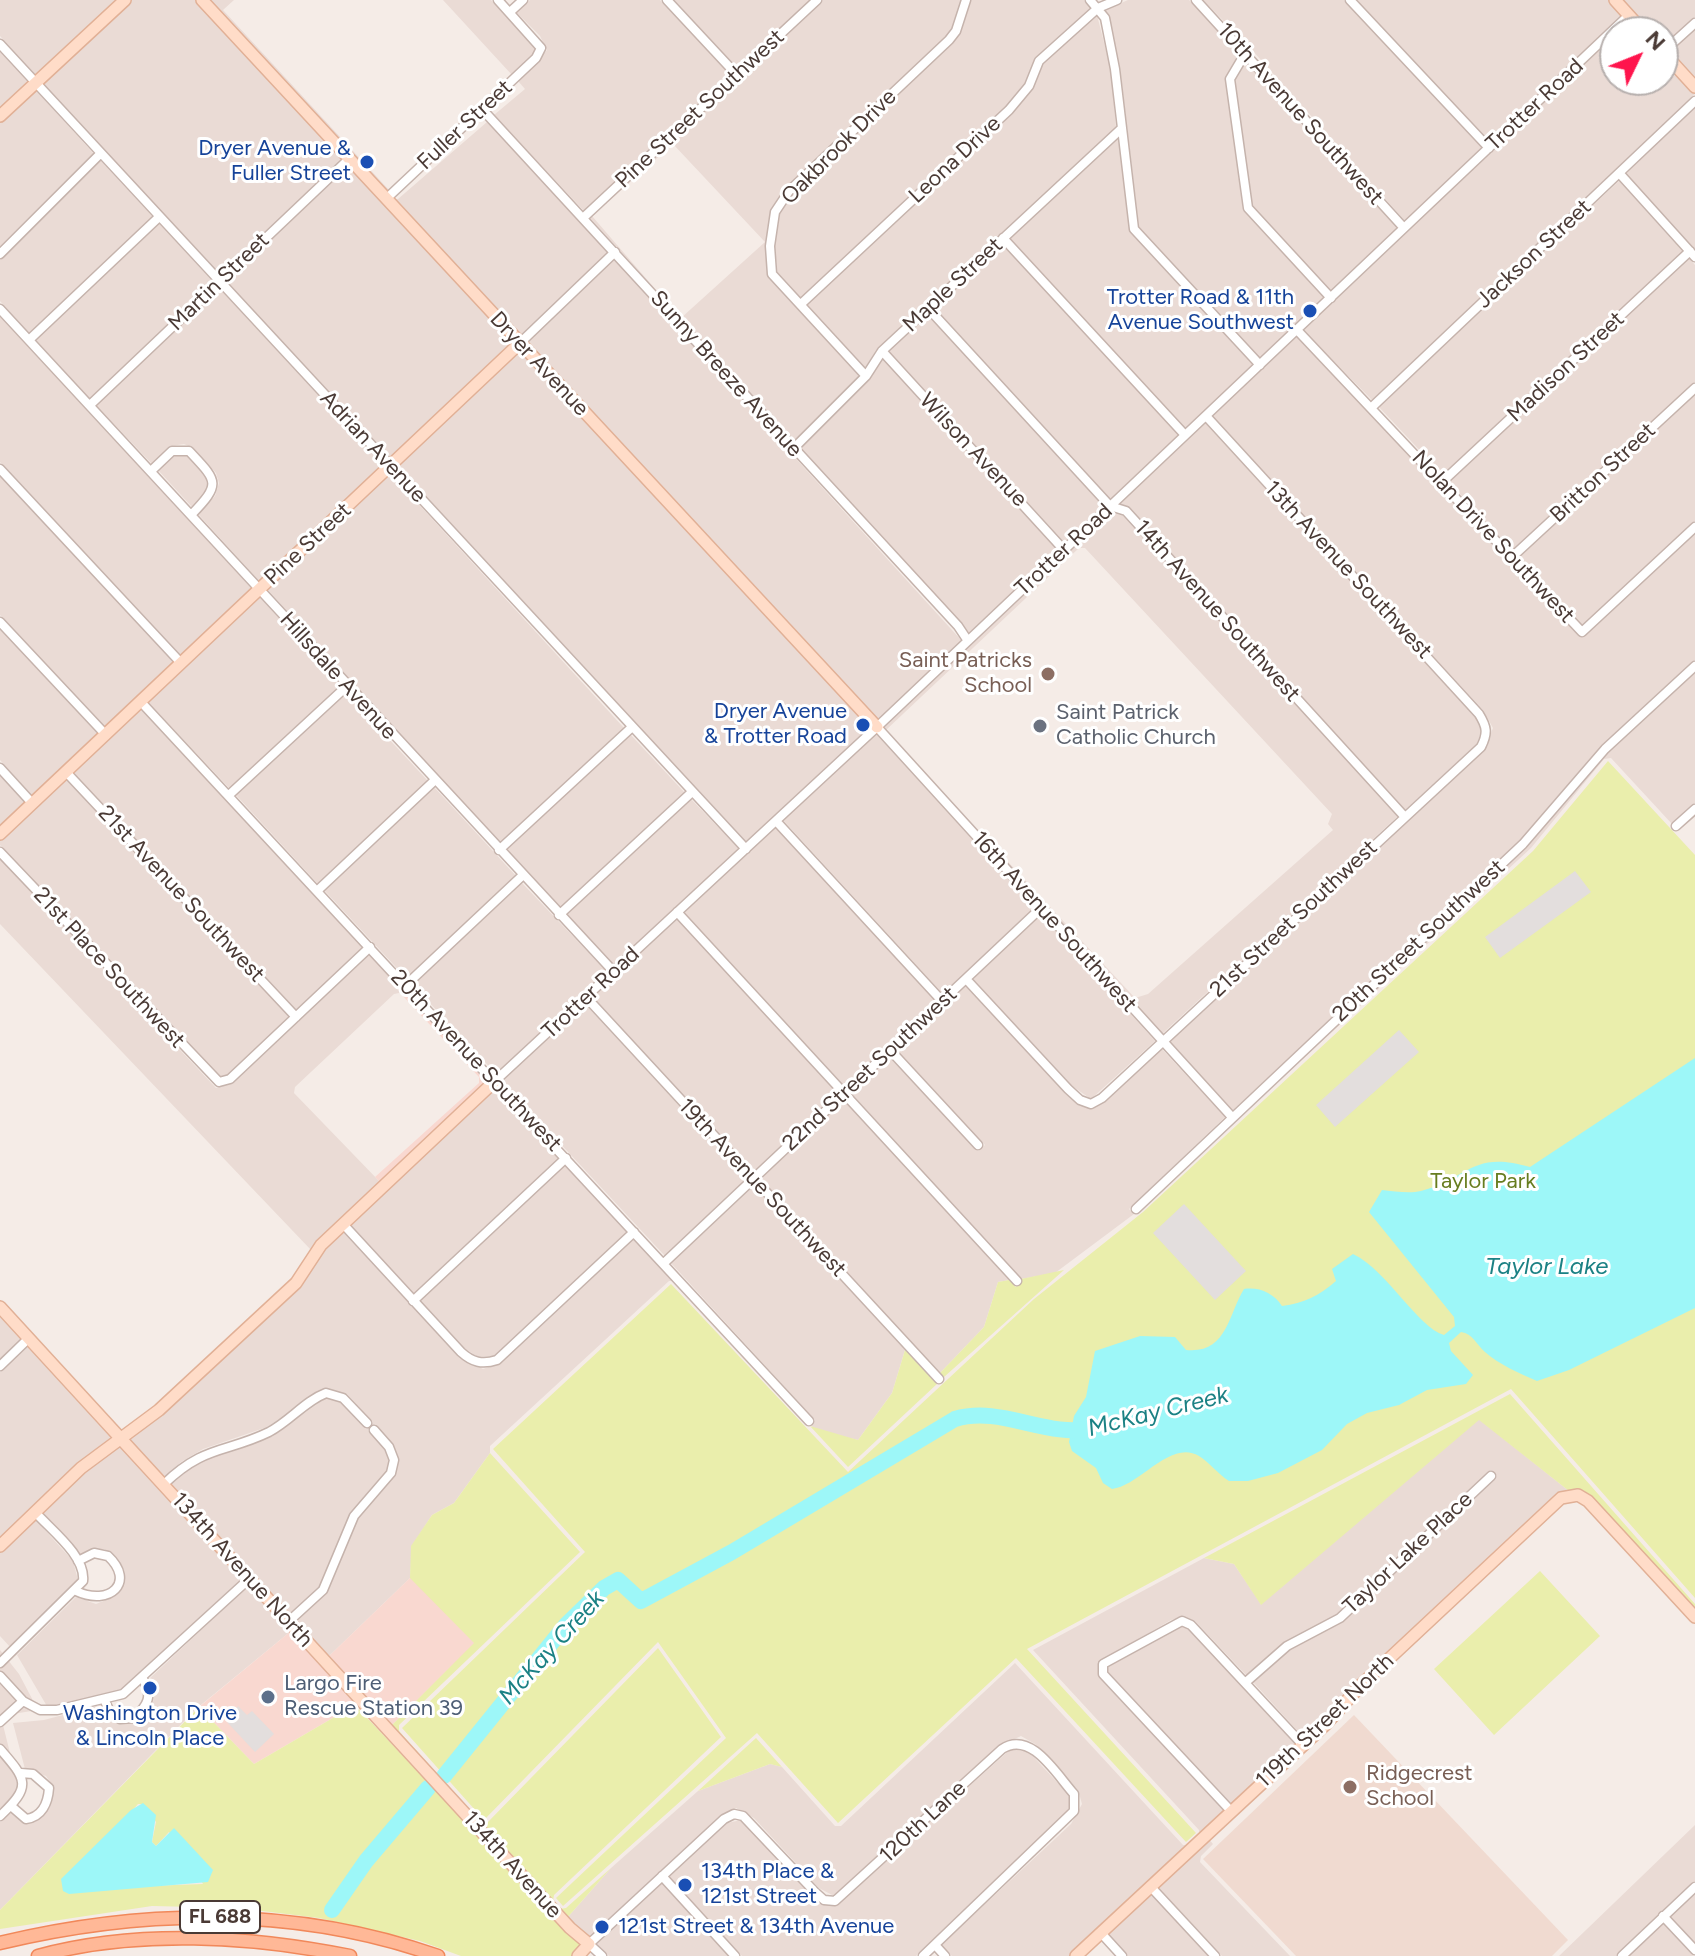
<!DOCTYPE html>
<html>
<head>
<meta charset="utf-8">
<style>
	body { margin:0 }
	#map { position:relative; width:1695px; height:1956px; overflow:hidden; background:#f5ece7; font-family:Figtree,sans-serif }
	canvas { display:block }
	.north { position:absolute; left:1599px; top:16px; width:80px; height:80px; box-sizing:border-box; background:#fff; border:2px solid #b7b0ae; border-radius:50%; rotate:47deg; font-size:22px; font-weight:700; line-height:32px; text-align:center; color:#4a3a35 }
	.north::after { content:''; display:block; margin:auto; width:28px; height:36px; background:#ff154d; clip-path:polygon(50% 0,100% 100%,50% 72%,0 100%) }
</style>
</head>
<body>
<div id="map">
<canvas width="1695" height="1956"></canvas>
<div class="north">N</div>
</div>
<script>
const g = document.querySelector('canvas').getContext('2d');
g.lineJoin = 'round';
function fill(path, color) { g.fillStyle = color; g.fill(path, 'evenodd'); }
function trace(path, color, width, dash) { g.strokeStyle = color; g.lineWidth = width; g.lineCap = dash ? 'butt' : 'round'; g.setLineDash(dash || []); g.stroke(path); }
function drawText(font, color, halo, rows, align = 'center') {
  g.font = font + ' Figtree,sans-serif'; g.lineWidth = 6; g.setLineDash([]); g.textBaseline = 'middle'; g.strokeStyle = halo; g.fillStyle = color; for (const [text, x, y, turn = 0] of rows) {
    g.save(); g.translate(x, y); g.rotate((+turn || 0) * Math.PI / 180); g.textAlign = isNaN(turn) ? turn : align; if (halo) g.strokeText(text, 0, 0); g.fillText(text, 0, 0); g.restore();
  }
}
fill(new Path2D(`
	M0,0H118L36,75L0,36Z
	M132,0H195L342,159L220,275L42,82Z
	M209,0H234L223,10L389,190L387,192Z
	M443,0H491L532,42L535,49L532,56L512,75Z
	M530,0H660L730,74L584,211L494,115L525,89L518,81L547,50L540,36L516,12Z
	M674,0H810L737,68Z
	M823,0H962L952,29L946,37L786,188L771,210L765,247L769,278L859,376L794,441L681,318L765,242L673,144L592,216L656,290L590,218Z
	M971,0H1084L1091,8L1036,57L1025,84L1006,107L801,298L777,272L775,246L780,213L793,194L952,43L961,32Z
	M1128,0H1189L1241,53L1226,80L1243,210L1324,298L1260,358L1139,227L1120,67L1105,10Z
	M1203,0H1344L1482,148L1405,221L1252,50Z
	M1357,0H1608L1622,15L1489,142Z
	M1622,0H1695V17L1664,46L1663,32H1651Z
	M1097,15L1111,70L1116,127L876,350L865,368L807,304L1012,113L1033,89L1043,63Z
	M1695,29V80L1670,52Z
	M1615,35V80H1663V60L1695,94L1372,400L1303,330Z
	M0,51L29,82L0,110Z
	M1247,60L1398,228L1331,291L1252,206L1235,80Z
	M34,88L94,154L0,248V122Z
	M1695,107V250L1626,174Z
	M487,122L609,252L520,337L393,199H398Z
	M1118,138L1131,233L1253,365L1186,429L1010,238Z
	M100,160L153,217L30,334L0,301V260Z
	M348,165L513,344L392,459L226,281Z
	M1619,181L1683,252L1443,475L1378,406Z
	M159,223L213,282L90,399L36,340Z
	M1003,245L1179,435L1111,500L935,308Z
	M1689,258L1695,265V382L1512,551L1449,482Z
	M614,259L962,641L877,721L526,343Z
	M219,288L384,466L261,583L198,514L215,496L219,483L216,473L193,448L184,444L171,446L152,464L96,405Z
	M928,315L1104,507L1065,543L889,351Z
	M0,316L253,590L182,657L0,462Z
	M1296,336L1579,636L1586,635L1695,533V660L1602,746L1520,841L1233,1110L1168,1041L1484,750L1493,728L1483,710L1212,416Z
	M519,350L870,727L746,842L398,466Z
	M882,358L1058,550L969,634L800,448L872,376Z
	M1695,394V521L1583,626L1518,558Z
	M1205,423L1475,717L1482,728L1477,744L1405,810L1130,508L1119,504Z
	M174,455H186L208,479V491L192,507L158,470Z
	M390,473L624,728L500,843L267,589Z
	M0,476L175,663L106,729L0,615Z
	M1111,512L1123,516L1398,816L1162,1034L900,746L1135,998L1148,994L1333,830L1328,824L1332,814L1085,548H1079L886,730L883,727Z
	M259,596L340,686L230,789L148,702Z
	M0,630L99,735L33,797L0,760Z
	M1695,672V803L1672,824L1611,758L1604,759L1531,848L1214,1141L1526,847L1609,752Z
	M346,693L428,781L318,884L236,795Z
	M141,709L364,948L297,1011L73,772Z
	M630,734L685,793L560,908L506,850Z
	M876,734L1035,909L943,994L783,820Z
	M0,775L26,803L0,827Z
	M65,778L290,1017L228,1075L221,1077L214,1073L0,845V840Z
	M434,787L516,876L407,979L324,890Z
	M691,799L739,849L614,965L566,915Z
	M776,827L936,1001L845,1087L684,912Z
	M0,859L216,1088L233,1083L370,954L489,1081L404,992L394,994L295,1087L294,1093L381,1183L311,1250L0,924Z
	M522,883L607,972L496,1074L413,985Z
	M1041,915L1155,1041L1091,1099L1072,1086L973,979Z
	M677,919L838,1093L754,1172L592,997Z
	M965,986L1079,1105L1093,1109L1105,1101L1161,1048L1225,1117L1129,1209L1134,1214L1055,1273L1021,1279L851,1093L889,1057L978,1151L985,1145L897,1050Z
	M585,1004L747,1179L665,1256L502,1081Z
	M495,1087L559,1158L413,1294L349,1224Z
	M844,1100L1009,1280L998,1282L984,1327L940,1373L760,1178Z
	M565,1164L628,1232L494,1356L478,1357L464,1348L419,1300Z
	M753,1185L905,1350L892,1393L858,1440L815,1430L811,1425L815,1420L671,1263Z
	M342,1231L457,1355L483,1369L500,1363L634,1238L674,1281H669L490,1446V1453L454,1503L432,1515L412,1546L410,1578L328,1657L295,1622L327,1592L358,1518L396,1473L398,1458L388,1438L375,1424L368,1430L385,1450L389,1461L387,1471L350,1514L319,1588L289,1615L171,1483L185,1469L207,1457L271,1436L326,1398L340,1402L366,1429L373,1422L347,1394L325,1389L267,1427L203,1449L181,1462L165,1477L129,1439L299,1287L319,1254Z
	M0,1315L22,1339L0,1360Z
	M28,1345L115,1438L0,1539V1372Z
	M1479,1419L1569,1491L1560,1494L1304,1738L1253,1682L1289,1650L1343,1621L1497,1476L1491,1470L1337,1615L1285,1642L1247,1676L1195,1621L1184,1617L1171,1620L1099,1662V1677L1224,1811L1199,1835V1830L1033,1650L1204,1558L1234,1564L1261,1604Z
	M121,1445L242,1579L135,1681L122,1690L48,1708L17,1655L76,1597L96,1604L113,1597L123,1578V1570L117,1558L104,1549H92L80,1555L42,1512L84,1472Z
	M35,1519L73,1561L78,1580L11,1648L0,1636V1551Z
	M248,1586L291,1631L196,1709L0,1910V1822L11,1813L23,1823L36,1821L50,1807L54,1788L46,1776L25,1769L13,1723L44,1720L101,1705L117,1723L137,1721L153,1702L155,1690L149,1679Z
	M1181,1626L1188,1629L1296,1745L1231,1804L1107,1671V1667Z
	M0,1650L19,1674L38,1710L0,1716Z
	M1015,1663L1183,1845H1188L1069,1956H952L941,1945L1071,1824L1082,1804L1078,1790L1035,1744L1021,1736L999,1746L834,1896L819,1888L754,1818L736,1808L721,1816L589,1938L567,1918L611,1868L698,1791L770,1764L782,1767L835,1826H841Z
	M3,1725L19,1789L0,1810V1726Z
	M1013,1747L1028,1751L1070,1796V1809L916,1956H742L669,1876L727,1823L741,1820L819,1904L837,1905Z
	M1695,1825V1881L1616,1956H1559Z
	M1208,1838L1213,1844L1201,1856L1200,1862L1290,1956H1222L1157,1886Z
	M662,1883L729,1956H609L596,1944Z
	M1150,1893L1208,1956H1128L1107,1933Z
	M1695,1893V1943L1670,1916Z
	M1663,1923L1694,1956H1629Z`), '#eadbd5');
fill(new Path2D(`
	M404,992L488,1082L381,1183L375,1177L479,1083V1077L401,994Z
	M411,1577L475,1643L391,1726L328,1657Z
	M291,1631L384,1733L383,1734L355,1705L254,1764L199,1707Z`), '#f9d8d0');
fill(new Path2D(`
	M1354,1715L1568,1940L1552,1956H1296L1203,1859Z`), '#f0dad0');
fill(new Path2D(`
	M1608,761L1695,855V1598L1511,1389L1027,1649L1196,1833L1186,1842L1016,1658L838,1823L757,1733L563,1906L556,1898L726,1738L658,1642L484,1820L402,1728L585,1552L493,1449L671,1284L848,1472L1034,1299L1143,1212L1533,851Z
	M1064,1270L944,1377L940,1373L984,1327L998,1282L1009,1280L1016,1287L1021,1279Z
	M905,1350L937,1384L848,1467L810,1426L858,1440L892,1393Z
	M1510,1394L1695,1604V1610L1592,1497L1583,1490L1569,1491L1479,1420L1261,1605L1234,1564L1204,1558Z
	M490,1453L580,1552L399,1725V1731L481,1823H487L658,1648L721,1737L554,1895L553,1901L560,1909L566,1908L611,1868L567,1918L391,1726L474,1643L410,1578L411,1546L432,1515L454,1503Z
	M1540,1571L1600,1636L1494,1735L1434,1669Z
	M355,1705L581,1945L572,1956H461L420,1941L319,1918L238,1908L152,1906L0,1929V1910L199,1707L254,1764ZM138,1804H143L156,1822L152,1842L156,1846L169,1832L203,1884L63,1889Z
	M756,1738L782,1767L770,1764L698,1791Z`), '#eaeeac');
fill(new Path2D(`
	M1575,871L1591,892L1500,958L1485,937Z
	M1399,1030L1419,1052L1335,1127L1316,1105Z
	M1184,1204L1246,1271L1215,1300L1153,1233Z
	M238,1706L247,1715L252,1711L274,1734L255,1752L227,1722Z`), '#e3dedd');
fill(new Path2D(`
	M1695,1058V1308L1569,1370L1537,1381C1519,1373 1500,1365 1485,1352C1476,1344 1473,1334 1461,1332L1449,1343L1451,1351L1473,1375L1466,1384L1427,1390L1399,1405L1367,1413L1347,1424L1322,1450L1278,1473L1248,1481H1229C1218,1474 1209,1462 1199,1456C1170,1439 1140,1486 1112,1489L1103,1483L1096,1468L1072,1451L1069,1442L1074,1416L1086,1397L1095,1351L1140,1336L1175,1337L1186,1350C1227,1354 1228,1315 1244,1289C1260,1287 1273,1293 1282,1306C1304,1303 1319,1296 1336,1281L1332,1269L1353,1254C1388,1271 1417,1327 1444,1335L1455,1326L1454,1317L1369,1212L1382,1190C1394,1191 1409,1194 1421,1191C1469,1178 1472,1150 1530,1167Z
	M143,1803L156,1815L152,1842L156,1846L174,1828L213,1870L208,1882L69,1894L63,1891L61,1879L131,1810Z`), '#9df7f8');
trace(new Path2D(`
	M444,1776L566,1625L604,1588L618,1580L641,1601L732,1552L955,1419C1002,1405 1047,1439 1093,1428
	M332,1910L366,1861L428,1788`), '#9df7f8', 16);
const street = new Path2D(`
	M667,0L736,74
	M1090,0L1105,18L1115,69L1134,229L1260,365
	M1196,0L1404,228
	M1350,0L1489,148
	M510,12L523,0
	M0,44L746,849
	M1246,52L1230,79L1248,208L1331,298
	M1663,52L1695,23
	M482,109L958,626L968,641
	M1620,174L1695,257
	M386,199L536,58L541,48L498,0
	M583,218L817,0
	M1003,238L1185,435
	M0,254L100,154
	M801,304L1009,110L1029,86L1039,61L1098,8L1117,0
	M928,308L1110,506L1126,511L1404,816
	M0,309L613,971
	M1297,330L1582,632L1695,527
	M29,340L159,217
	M520,343L615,252
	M882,351L1064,550
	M866,376L772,274L770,246L775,212L789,191L949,40L956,31L966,0
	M90,405L349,159
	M1372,407L1695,101
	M794,448L866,376L882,351L1121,129
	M0,469L181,663
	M151,471L172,451H189C217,481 222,483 192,514
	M1442,482L1690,251
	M1511,558L1695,388
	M0,622L106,735
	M141,702L809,1421
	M877,727L1232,1117
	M0,768L32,803
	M66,772L296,1017
	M229,795L347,686
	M776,821L942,1001
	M1676,826L1695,809
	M499,850L631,728
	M0,852L219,1082L230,1079L370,947
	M317,891L434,781
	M677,912L1017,1281
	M559,915L692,792
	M966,979L1068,1089L1080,1100L1091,1104L1102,1098L1481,747C1488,733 1487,727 1479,714L1206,416
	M406,985L522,876
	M586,997L939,1379
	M890,1050L978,1145
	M495,1081L877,727L1629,15
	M1136,1209L1523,844L1605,749L1695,666
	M343,1224L461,1352C472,1362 482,1365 497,1360L634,1232
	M664,1263L1041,908
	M413,1301L566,1158
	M0,1366L29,1338
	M164,1484C204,1445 226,1453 269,1432C290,1421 305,1401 326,1393L343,1398L367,1423
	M76,1591C110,1607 136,1582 108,1556L94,1553L78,1561
	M288,1622L323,1590L354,1516L391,1473L394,1460L389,1447L374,1430
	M0,1663L83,1581C86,1556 51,1530 35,1512
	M0,1676L23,1701
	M1246,1682L1287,1646L1340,1618L1491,1476
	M104,1699L110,1712L120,1719L134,1718C148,1705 153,1696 143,1679
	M0,1722L23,1701L40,1710H57L123,1694L249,1579
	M0,1749C27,1780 32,1786 0,1816
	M11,1806L26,1819C42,1817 48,1803 49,1788L33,1774L21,1773
	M1231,1811L1103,1674V1664L1182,1621L1191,1625L1303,1745
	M662,1876L735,1956
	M1150,1886L1215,1956
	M1663,1916L1695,1950
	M1101,1933L1122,1956
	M935,1945L945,1956
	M602,1956L589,1944L724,1819L734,1814L743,1816L815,1892L824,1900L835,1901L1002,1749C1031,1730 1056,1774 1074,1794V1811L923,1956
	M1622,1956L1695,1887`);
const secondary = new Path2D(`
	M202,0L877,727
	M1615,0L1644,32
	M1663,52L1695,87
	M0,116L125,0
	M0,834L520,343
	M0,1307L570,1928L589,1944L578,1956
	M0,1546L81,1468L159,1410L296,1283L321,1245L495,1081
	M1076,1956L1326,1724L1362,1684L1561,1498L1578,1495L1588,1501L1695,1617`);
const primary = new Path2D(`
	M0,1943C145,1908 296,1906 438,1956
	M38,1956C137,1929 251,1936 350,1956`);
trace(street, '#c5b3ac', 11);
trace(secondary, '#e1b096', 14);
trace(primary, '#f1885a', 15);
trace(street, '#fff', 8);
trace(secondary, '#ffdcc8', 11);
trace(primary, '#ffb897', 12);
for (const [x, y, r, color] of [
	[367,162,8,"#1a4fb4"],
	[1310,311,8,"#1a4fb4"],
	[1048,674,8,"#8d6e63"],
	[863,725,8,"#1a4fb4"],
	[1040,726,8,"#6b7280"],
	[150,1688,8,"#1a4fb4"],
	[268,1697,8,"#5c6f8a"],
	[1350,1787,8,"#8d6e63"],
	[685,1885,8,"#1a4fb4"],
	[602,1927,8,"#1a4fb4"]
]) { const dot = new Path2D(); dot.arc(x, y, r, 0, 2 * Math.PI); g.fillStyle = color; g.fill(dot); trace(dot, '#fff', 3); }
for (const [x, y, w] of [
	[220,1917,80]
]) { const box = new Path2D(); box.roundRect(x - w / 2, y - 16, w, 32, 6); g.fillStyle = '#fff'; g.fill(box); trace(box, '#4a3a35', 2); }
drawText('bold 20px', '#4a3a35', null, [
	["FL 688",220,1917]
]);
drawText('22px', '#4a3a35', '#fff', [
	["Trotter Road",1535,105,-43],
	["Pine Street Southwest",700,109,-43],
	["10th Avenue Southwest",1300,114,48],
	["Fuller Street",465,125,-43],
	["Oakbrook Drive",839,147,-45],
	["Leona Drive",955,160,-43],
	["Jackson Street",1534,254,-43],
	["Martin Street",219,282,-44],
	["Maple Street",953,285,-43],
	["Dryer Avenue",539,364,47],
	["Madison Street",1566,367,-43],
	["Sunny Breeze Avenue",726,374,48],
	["Adrian Avenue",373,447,47],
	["Wilson Avenue",973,450,47],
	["Britton Street",1603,473,-43],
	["Nolan Drive Southwest",1493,537,47],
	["Pine Street",308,544,-43],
	["Trotter Road",1064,550,-43],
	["13th Avenue Southwest",1348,570,47],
	["14th Avenue Southwest",1217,611,48],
	["Hillsdale Avenue",338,676,48],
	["21st Avenue Southwest",181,894,47],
	["21st Street Southwest",1294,919,-43],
	["16th Avenue Southwest",1054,922,48],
	["20th Street Southwest",1419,941,-43],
	["21st Place Southwest",109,968,47],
	["Trotter Road",591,993,-43],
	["20th Avenue Southwest",476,1061,47],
	["22nd Street Southwest",870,1069,-43],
	["19th Avenue Southwest",762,1188,47],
	["Taylor Lake Place",1408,1553,-43],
	["134th Avenue North",242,1570,48],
	["119th Street North",1325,1721,-44],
	["120th Lane",923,1822,-43],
	["134th Avenue",512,1865,48]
]);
drawText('22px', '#164399', '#fff', [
	["Dryer Avenue &",351,149],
	["Fuller Street",351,174],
	["Trotter Road & 11th",1294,298],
	["Avenue Southwest",1294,323],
	["Dryer Avenue",847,712],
	["& Trotter Road",847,737],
	["Washington Drive",150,1714,"center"],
	["& Lincoln Place",150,1739,"center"],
	["134th Place &",701,1872,"left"],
	["121st Street",701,1897,"left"],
	["121st Street & 134th Avenue",618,1927,"left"]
], 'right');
drawText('22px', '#785e54', '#fff', [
	["Saint Patricks",1032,661],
	["School",1032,686],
	["Ridgecrest",1366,1774,"left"],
	["School",1366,1799,"left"]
], 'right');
drawText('22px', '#5b616d', '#fff', [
	["Saint Patrick",1056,713],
	["Catholic Church",1056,738]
], 'left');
drawText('22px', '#677d20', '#fff', [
	["Taylor Park",1483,1182]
]);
drawText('22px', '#4e5e75', '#fff', [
	["Largo Fire",284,1684],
	["Rescue Station 39",284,1709]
], 'left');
drawText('italic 24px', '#1b8184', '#fff', [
	["Taylor Lake",1547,1267],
	["McKay Creek",1158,1412,-14],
	["McKay Creek",552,1648,-48]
]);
</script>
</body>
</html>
